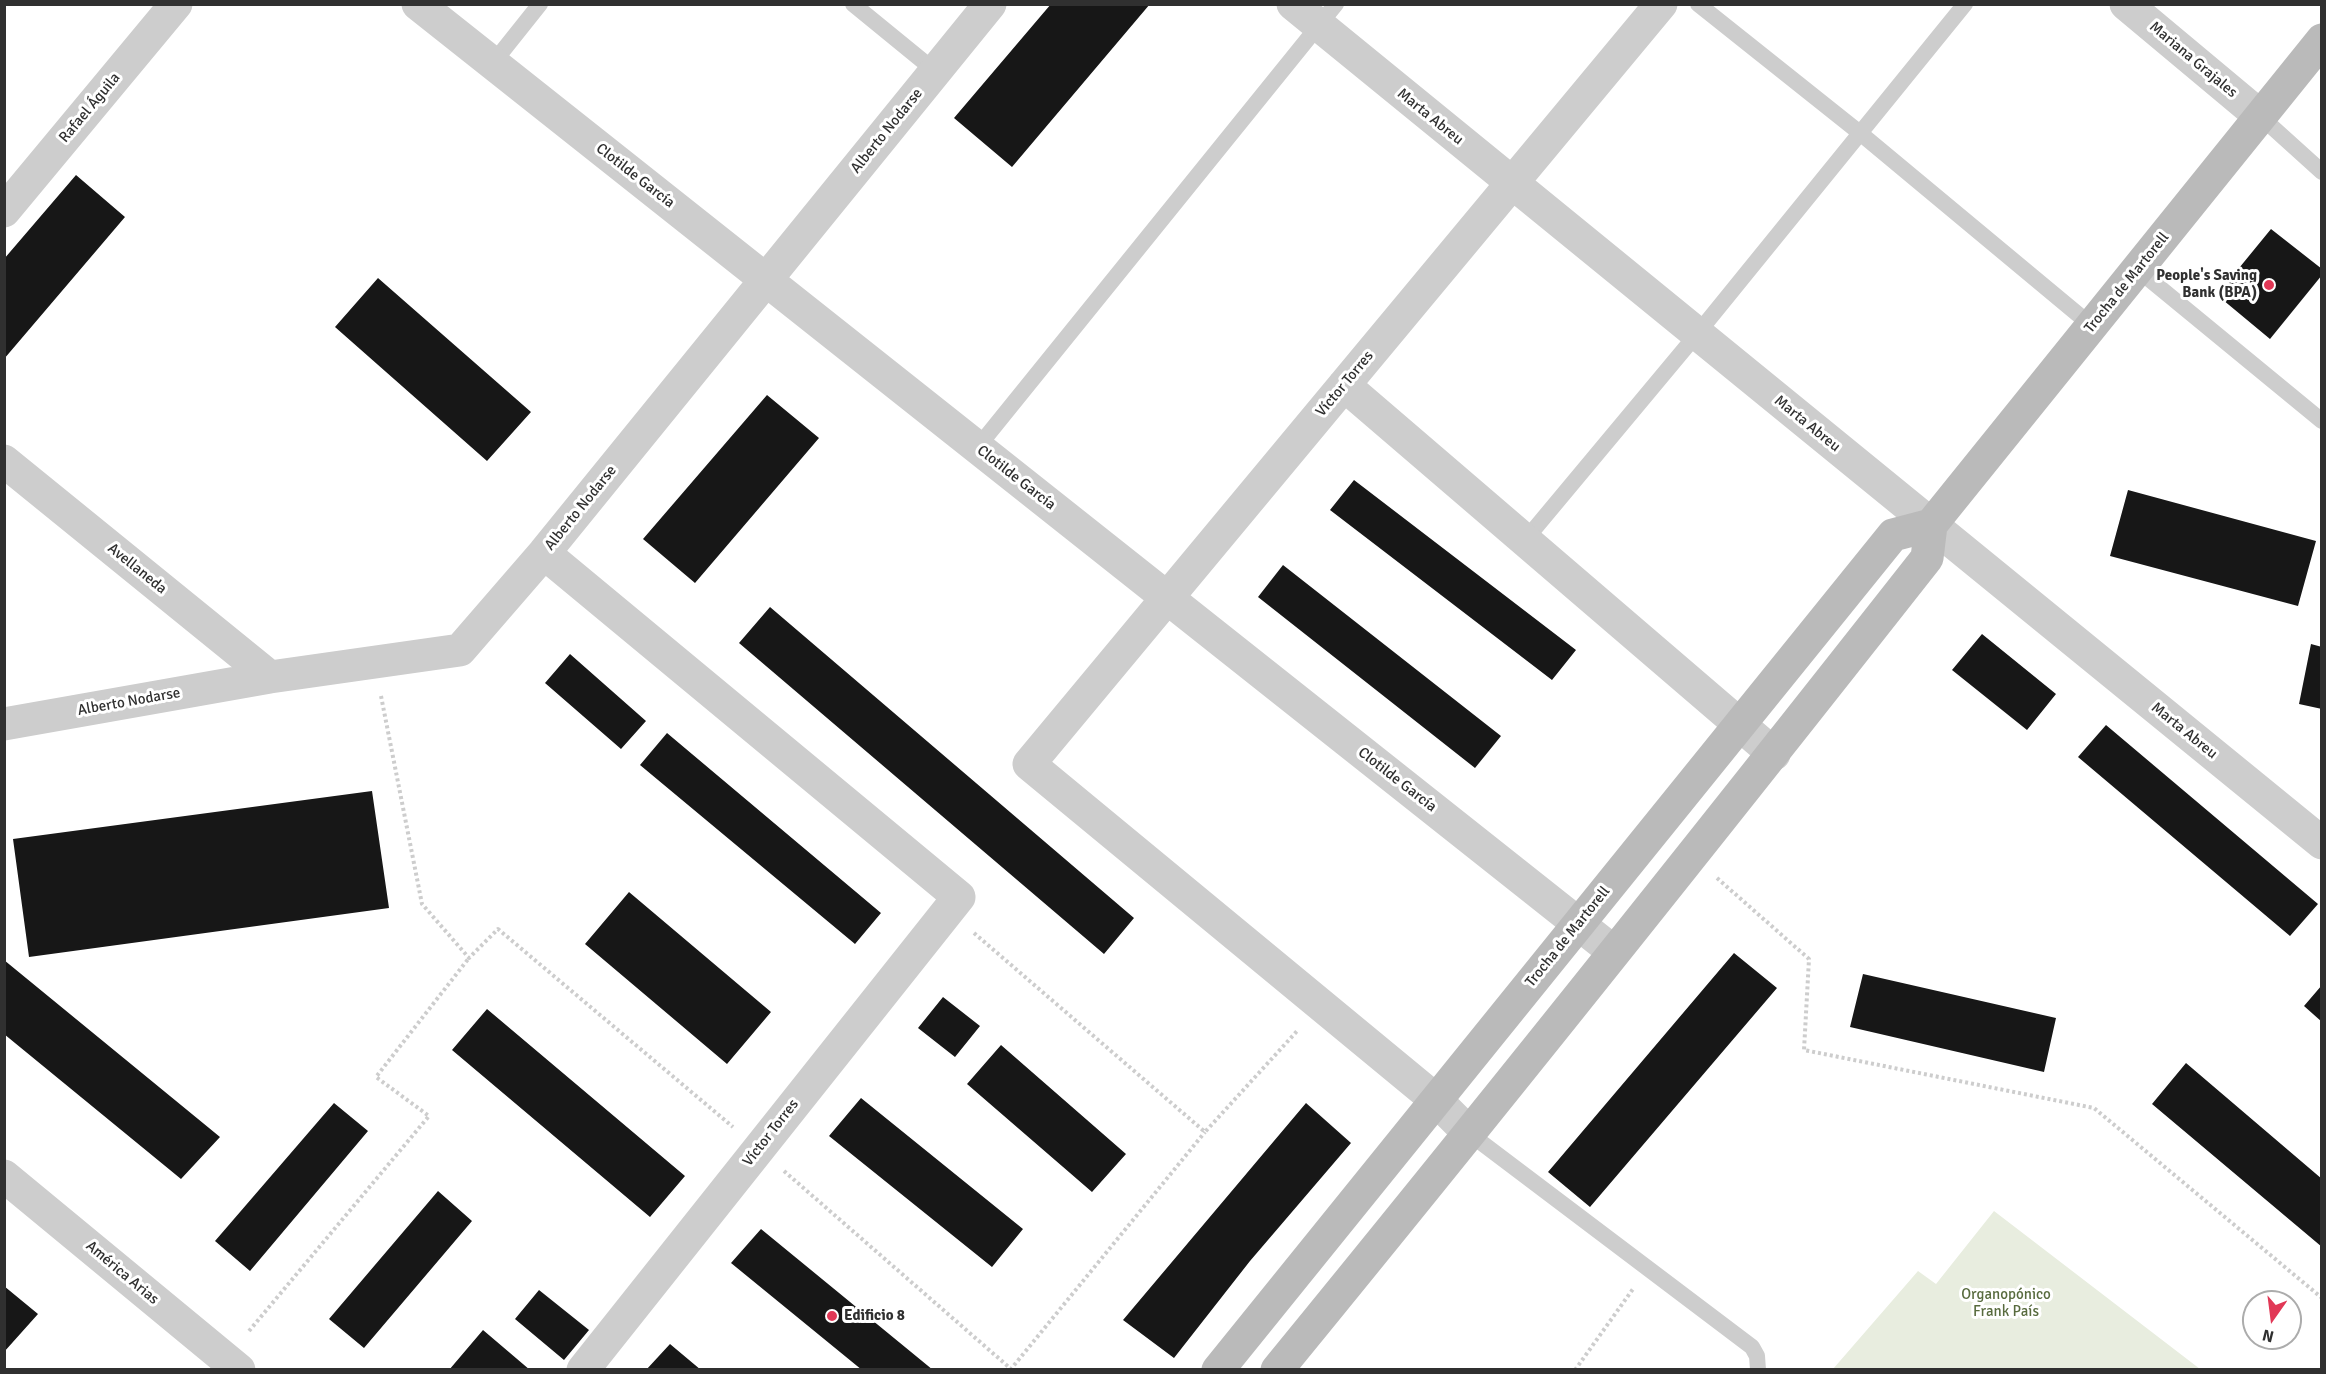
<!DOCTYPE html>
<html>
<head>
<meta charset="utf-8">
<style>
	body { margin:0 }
	#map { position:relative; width:2326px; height:1374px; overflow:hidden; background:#fff; font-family:Signika,sans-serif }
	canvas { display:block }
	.frame { position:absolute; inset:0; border:6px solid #303030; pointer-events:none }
	.north { position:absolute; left:2242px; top:1290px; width:60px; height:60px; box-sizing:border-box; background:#fff; border:2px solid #acacac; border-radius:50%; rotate:194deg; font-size:16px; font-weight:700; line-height:24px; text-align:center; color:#303030 }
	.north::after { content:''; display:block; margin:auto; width:21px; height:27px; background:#e13856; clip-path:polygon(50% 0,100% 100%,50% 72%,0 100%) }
</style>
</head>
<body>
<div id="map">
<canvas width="2326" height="1374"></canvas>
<div class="frame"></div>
<div class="north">N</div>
</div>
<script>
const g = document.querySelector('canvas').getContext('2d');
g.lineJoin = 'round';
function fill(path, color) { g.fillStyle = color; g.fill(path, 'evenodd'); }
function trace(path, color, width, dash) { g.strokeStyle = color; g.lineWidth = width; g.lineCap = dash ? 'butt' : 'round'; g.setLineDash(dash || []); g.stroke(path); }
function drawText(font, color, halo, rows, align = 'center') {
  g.font = font + ' Signika,sans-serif'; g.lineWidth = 6; g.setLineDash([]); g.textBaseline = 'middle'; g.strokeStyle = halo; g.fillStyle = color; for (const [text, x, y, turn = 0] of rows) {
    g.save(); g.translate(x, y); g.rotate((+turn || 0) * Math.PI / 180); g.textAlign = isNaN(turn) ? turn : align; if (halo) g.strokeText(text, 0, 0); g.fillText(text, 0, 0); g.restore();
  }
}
fill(new Path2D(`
	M1994,1211L2200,1369H1833L1918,1271L1936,1284Z`), '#e8eddf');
fill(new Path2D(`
	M1051,4H1150L1012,167L954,118Z
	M76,175L125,217L4,359V259Z
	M2271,229L2322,269V275L2270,339L2217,295Z
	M378,278L531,412L487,461L335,327Z
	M767,395L819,438L695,583L643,539Z
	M1354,480L1576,650L1552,680L1330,510Z
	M2128,490L2316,541L2298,606L2110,556Z
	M1283,565L1501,736L1475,768L1258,597Z
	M770,607L1134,918L1104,954L739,643Z
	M1982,634L2056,694L2027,730L1952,670Z
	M2311,644L2322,647V709L2299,704Z
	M570,654L646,721L621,749L545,683Z
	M2106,725L2318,904L2290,936L2078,757Z
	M667,733L881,913L855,944L640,765Z
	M372,791L389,908L29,957L13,839Z
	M629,892L771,1012L727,1064L585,944Z
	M1734,953L1777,988L1590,1207L1548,1172Z
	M4,960L220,1137L181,1179L4,1034Z
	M1863,974L2056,1018L2044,1072L1850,1027Z
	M2322,985V1022L2304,1006Z
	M943,997L980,1026L955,1057L918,1028Z
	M487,1009L685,1176L650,1217L452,1050Z
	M1001,1045L1126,1154L1092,1192L967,1084Z
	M2186,1063L2322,1179V1247L2152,1104Z
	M861,1098L1023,1229L992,1267L829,1136Z
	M334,1103L368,1131L250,1271L215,1241Z
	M1306,1103L1351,1143L1250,1261L1174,1358L1123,1320Z
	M438,1191L472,1221L364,1348L329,1319Z
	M761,1229L933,1370H862L731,1263Z
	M4,1286L38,1314L4,1352Z
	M539,1290L589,1330L564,1360L515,1319Z
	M483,1330L530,1370H449Z
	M670,1344L701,1370H646Z`), '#171717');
trace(new Path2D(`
	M381,696L422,904L469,958L498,929L733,1127
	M1717,878L1809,959L1804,1050L2094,1108L2322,1298
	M974,933L1205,1132L1298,1030
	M784,1171L1011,1369L1205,1132
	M249,1331L429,1116L376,1077L469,958
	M1575,1370L1633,1289`), '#cdcdcd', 4, [3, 3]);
trace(new Path2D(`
	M853,4L935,71
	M1698,4L1860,133L2092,326
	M493,63L540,4
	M2260,116L2322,172
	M2137,269L2322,421
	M977,448L1336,4
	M1526,539L1697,334L1965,4
	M1470,1134L1752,1347L1757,1356L1758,1370`), '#cdcdcd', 16);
trace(new Path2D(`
	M418,4L1614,952
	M1293,4L2322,843
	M2126,4L2260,116
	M4,211L176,4
	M1344,385L1774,754
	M4,461L270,677
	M544,553L959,897L583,1370
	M4,724L270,677L460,650L544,553L990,4
	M1470,1134L1436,1100L1029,764L1661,4
	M4,1176L239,1370`), '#cdcdcd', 33);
trace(new Path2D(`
	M1218,1370L1893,535L1931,525
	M1277,1370C1497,1101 1713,830 1927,558L1931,525L2322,40`), '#bababa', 33);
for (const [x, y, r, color] of [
	[2269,285,6,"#e13856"],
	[832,1316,6,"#e13856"]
]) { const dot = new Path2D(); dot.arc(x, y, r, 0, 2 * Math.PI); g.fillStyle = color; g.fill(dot); trace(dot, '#fff', 2); }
drawText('15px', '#303030', '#fff', [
	["Mariana Grajales",2193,60,40],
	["Rafael Águila",90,108,-50],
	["Marta Abreu",1430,117,39],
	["Alberto Nodarse",887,131,-51],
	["Clotilde García",635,176,38],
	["Trocha de Martorell",2127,283,-51],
	["Víctor Torres",1345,384,-50],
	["Marta Abreu",1807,424,39],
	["Clotilde García",1016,478,38],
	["Alberto Nodarse",581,508,-51],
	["Avellaneda",137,569,39],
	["Alberto Nodarse",129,702,-10],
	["Marta Abreu",2184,731,39],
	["Clotilde García",1397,780,38],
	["Trocha de Martorell",1568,937,-51],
	["Víctor Torres",771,1133,-52],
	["América Arias",122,1273,40]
]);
drawText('bold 15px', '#303030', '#fff', [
	["People's Saving",2257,276],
	["Bank (BPA)",2257,293],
	["Edificio 8",844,1316,"left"]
], 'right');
drawText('15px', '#586b3e', '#fff', [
	["Organopónico",2006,1295],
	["Frank País",2006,1312]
]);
</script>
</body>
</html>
